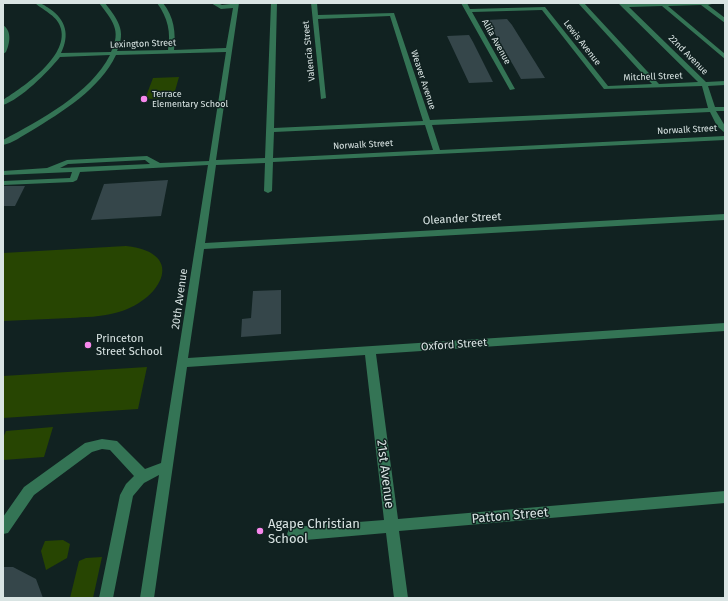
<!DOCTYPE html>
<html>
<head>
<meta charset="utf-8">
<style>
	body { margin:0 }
	#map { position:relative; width:728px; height:601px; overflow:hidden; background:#112221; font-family:"Fira Sans",sans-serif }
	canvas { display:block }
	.frame { position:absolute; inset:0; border:4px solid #d9e4e3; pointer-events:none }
</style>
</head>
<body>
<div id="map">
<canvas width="728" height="601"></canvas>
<div class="frame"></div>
</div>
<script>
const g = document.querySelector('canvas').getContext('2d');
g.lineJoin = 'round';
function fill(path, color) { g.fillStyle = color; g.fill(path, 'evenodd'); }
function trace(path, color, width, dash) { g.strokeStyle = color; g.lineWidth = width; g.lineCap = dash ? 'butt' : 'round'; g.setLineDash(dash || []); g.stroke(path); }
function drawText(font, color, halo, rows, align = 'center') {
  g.font = font + ' "Fira Sans",sans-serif'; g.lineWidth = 3; g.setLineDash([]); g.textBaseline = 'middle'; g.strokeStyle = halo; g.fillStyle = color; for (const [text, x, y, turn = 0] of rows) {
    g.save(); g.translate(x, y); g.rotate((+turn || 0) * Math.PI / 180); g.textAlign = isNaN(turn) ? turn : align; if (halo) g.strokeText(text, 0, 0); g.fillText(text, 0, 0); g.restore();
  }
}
fill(new Path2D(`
	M179,77L173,98L145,99L153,78Z
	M126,246C190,253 159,303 115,313C101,317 85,317 70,318C48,319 25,320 3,321V253Z
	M147,367L138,409L3,418V376Z
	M53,427L44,457L3,460V438L6,431Z
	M63,540L70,544L67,558L46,570L41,551L45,541Z
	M102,557L93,598H70L79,561L86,558Z`), '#274502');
fill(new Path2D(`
	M507,19L512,25L545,78L521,79L516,70L487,20Z
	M469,35L473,42L493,82L469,83L447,36Z
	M168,180L161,216L91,220L104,184Z
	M3,186H25L15,206H3Z
	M281,290V334L241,337L242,319L251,318L253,291Z
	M3,567H13L36,579L43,598H3Z`), '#35464a');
fill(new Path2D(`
	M35,3C42,3 44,5 50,9C66,20 70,35 61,53L111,52C122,30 112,20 99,3H105C117,19 127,30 117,51L168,50C171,32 168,18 157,3H163C174,17 176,32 174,50L226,48L233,8L221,9L211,3H218L222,5L239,3L216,160L265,158L271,3H277L274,128L423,121L390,16L318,19L326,98L321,99L311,3H317L318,15L394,13L430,120L708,108L702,86L604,89L542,10L472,12L515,89L510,90L461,3H467L470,9L545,7L608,86L652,84L578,3H584L659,84L698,82L618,3L625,4L716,3L708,5L725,18V23L701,5L668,6L725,54V59L662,6L629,7L706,82L725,81V85L708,86L715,107H725V111H716L725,126V133L717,126L710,112L432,125L440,150L725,136V140L273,162L272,191L268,193L264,191L265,163L216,165L205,243L725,214V220L204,249L188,358L725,323V331L376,354L398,519L725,491V503L399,531L408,598H394L386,533L294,541L289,539L287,534L289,529L294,527L384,520L365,355L187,367L154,598H140L159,475L144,483L133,496L113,598H99L120,495L126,484L134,476L110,450L102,449L92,452L34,495L8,533L3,534V517L24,487L85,443L102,439L117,441L145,469L161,463L208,165L80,172L77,180L73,182L3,185V181L70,178L72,172L3,175V171L47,168L67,160L147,156L160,163L209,161L226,52L116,55C100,89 62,112 31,131C22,136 13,143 3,145V140C39,121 91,93 110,55L60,57C48,72 21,99 3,105V100C23,87 68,57 61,29C58,16 44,11 35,3ZM425,125L433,150L273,158L274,132ZM145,160L150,164L60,168L68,164Z
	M3,25C12,31 10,43 6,52L3,54Z`), '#347455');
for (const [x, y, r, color] of [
	[144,99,4,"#f788ec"],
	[88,345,4,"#f788ec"],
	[260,531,4,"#f788ec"]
]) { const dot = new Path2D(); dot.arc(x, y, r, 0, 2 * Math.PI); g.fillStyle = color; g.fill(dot); trace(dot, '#112221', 1.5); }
drawText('9px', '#d9e4e3', '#112221', [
	["Alila Avenue",496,42,61],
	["Lewis Avenue",582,43,52],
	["Lexington Street",143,44,-2],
	["Valencia Street",309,51,-96],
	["22nd Avenue",688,55,45],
	["Mitchell Street",653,77,-2],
	["Weaver Avenue",423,80,72],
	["Norwalk Street",687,130,-3],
	["Norwalk Street",363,145,-3]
]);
drawText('9px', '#d9e4e3', '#112221', [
	["Terrace",152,94],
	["Elementary School",152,104]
], 'left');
drawText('11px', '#d9e4e3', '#112221', [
	["Oleander Street",462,219,-3],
	["20th Avenue",180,299,-82],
	["Oxford Street",454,345,-4]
]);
drawText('11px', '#d9e4e3', '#112221', [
	["Princeton",96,339],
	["Street School",96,352]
], 'left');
drawText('13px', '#d9e4e3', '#112221', [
	["21st Avenue",385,474,83],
	["Patton Street",510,516,-5]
]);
drawText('13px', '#d9e4e3', '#112221', [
	["Agape Christian",268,524],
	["School",268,539]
], 'left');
</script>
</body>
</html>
